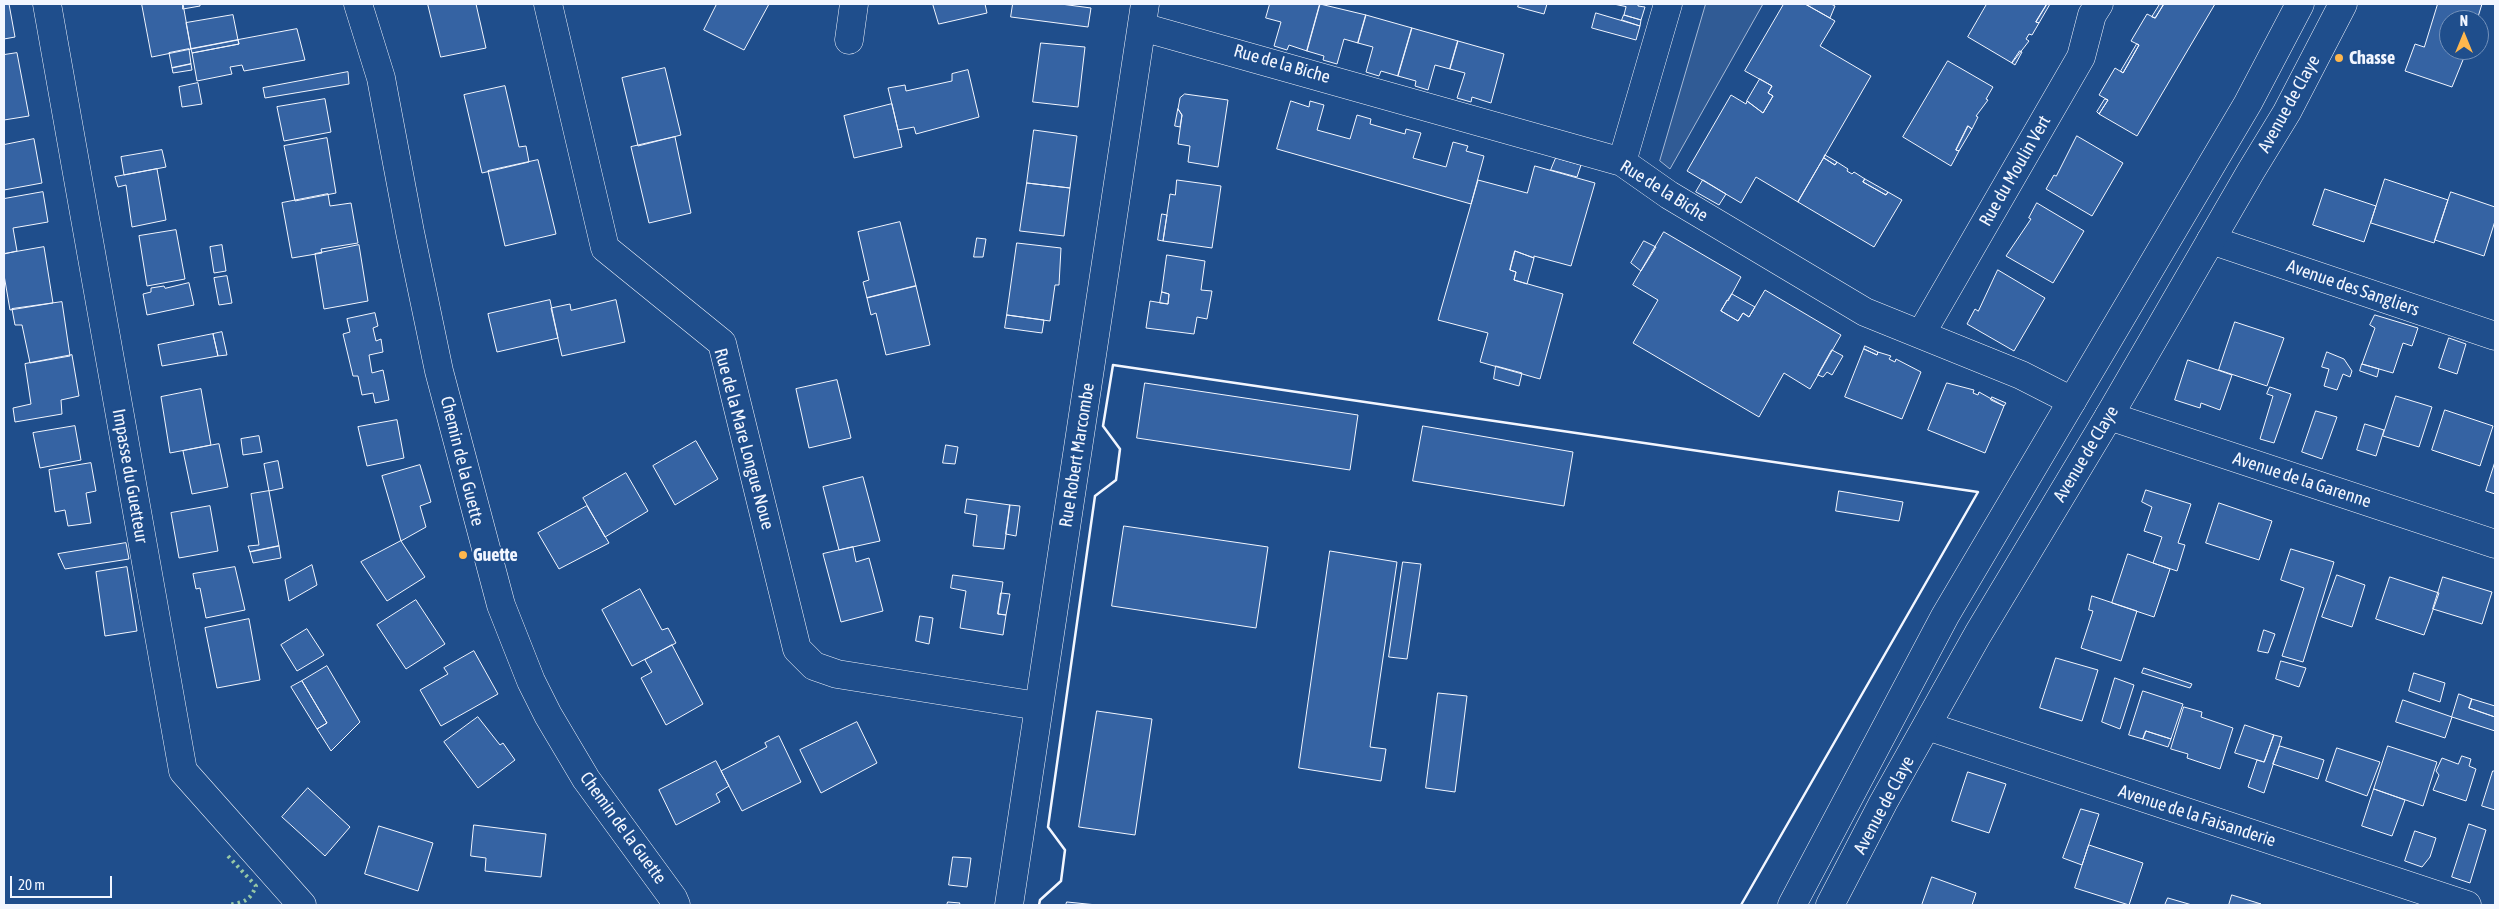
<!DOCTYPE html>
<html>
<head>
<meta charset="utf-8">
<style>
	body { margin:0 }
	#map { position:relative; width:2499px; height:909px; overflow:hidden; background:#1f4e8c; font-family:"Asap Condensed",sans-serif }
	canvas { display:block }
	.frame { position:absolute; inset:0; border:5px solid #f2f6ff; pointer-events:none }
	.north { position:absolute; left:2439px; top:10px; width:50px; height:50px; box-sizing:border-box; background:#1f4e8c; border:1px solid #7391ba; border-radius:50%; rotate:0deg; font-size:14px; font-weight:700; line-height:20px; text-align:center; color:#f2f6ff }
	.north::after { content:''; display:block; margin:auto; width:18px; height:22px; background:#ffb74d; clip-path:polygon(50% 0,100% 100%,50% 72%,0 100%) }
	.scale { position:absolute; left:10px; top:876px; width:102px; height:22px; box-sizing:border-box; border:2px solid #f2f6ff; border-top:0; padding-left:6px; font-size:15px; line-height:18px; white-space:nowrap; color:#f2f6ff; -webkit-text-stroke:4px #1f4e8c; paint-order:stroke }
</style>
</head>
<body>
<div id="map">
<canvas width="2499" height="909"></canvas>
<div class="frame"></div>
<div class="north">N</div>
<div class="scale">20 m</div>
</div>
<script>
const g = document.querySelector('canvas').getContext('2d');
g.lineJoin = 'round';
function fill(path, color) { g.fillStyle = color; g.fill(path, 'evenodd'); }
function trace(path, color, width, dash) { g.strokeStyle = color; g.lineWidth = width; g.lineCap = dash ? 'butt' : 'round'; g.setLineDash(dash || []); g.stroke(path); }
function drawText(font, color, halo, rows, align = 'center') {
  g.font = font + ' "Asap Condensed",sans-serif'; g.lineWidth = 4; g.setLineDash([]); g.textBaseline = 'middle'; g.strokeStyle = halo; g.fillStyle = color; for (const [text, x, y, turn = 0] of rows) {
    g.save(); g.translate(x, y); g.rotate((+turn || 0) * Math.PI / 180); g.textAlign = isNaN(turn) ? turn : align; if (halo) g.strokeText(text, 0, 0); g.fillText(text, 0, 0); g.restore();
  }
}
const built = new Path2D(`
	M1706,4H1763L1670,169L1660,161Z`);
fill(built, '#305b95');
trace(built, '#a8bbd7', 1);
const building = new Path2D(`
	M4,4H9L15,37L4,39Z
	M142,4H183L191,49L152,57Z
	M183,4H200V6L183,9Z
	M428,4H476L486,48L441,57Z
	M717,4H769L744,50L704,30Z
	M933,4H985L987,13L939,24Z
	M1013,4H1061L1091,8L1088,27L1011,17Z
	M1270,4H1320L1307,51L1289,45L1287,50L1274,46L1281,22L1266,18Z
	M1320,4L1366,15L1358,43L1344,39L1337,64L1323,60L1324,56L1307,51Z
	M1519,4H1547L1544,14L1518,7Z
	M1614,4H1638V6L1645,7L1641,20L1624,15L1626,7Z
	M1784,4H1805L1835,21L1820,46L1871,76L1798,202L1756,177L1741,203L1687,171L1731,95L1746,104L1747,101L1763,113L1773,96L1768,93L1772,86L1745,71Z
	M1831,4L1835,6L1830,18L1807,5Z
	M1987,4H2047L2036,22L2039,23L2032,35L2029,34L2026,39L2029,41L2012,63L1968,37Z
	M2047,4H2050L2039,23L2036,22Z
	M2160,4H2164L2155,18L2152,17Z
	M2164,4H2215L2137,136L2099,114L2108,100L2099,95L2115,68L2123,73L2139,45L2131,41L2147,14L2155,18Z
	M2438,4H2482L2477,20H2449V50H2467L2452,87L2405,71L2415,44L2424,47Z
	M1596,13L1640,26L1636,40L1592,28Z
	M233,15L238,40L191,49L186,23Z
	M1366,15L1412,28L1398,76L1381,71L1379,76L1366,72L1373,47L1358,43Z
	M1624,15L1641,20L1640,26L1622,20Z
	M1412,28L1458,41L1450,69L1435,65L1428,90L1415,86L1416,81L1398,76Z
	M297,29L305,60L244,71L242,65L230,67L232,74L197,81L192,53L239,44L238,40Z
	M238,40L239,44L192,53L191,49Z
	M1458,41L1504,54L1491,103L1472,97L1471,102L1457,98L1465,73L1450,69Z
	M1041,43L1085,47L1078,107L1033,102Z
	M2137,44L2139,45L2123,73L2121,71Z
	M189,49L191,64L172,68L169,53Z
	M2020,51L2022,52L2015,65L2012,63Z
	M17,53L29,116L4,120V55Z
	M1948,61L1993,87L1986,99L1988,100L1976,116L1978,117L1972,129L1968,126L1956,150L1959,151L1951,166L1903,137Z
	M191,64L192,70L173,73L172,68Z
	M665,68L681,135L638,146L622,78Z
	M968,70L979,117L916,134L914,127L898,130L888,88L905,85L906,91L952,81V74Z
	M348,72L349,84L265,98L263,88Z
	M1760,79L1772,86L1768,93L1773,96L1763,113L1747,101Z
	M198,83L202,104L182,107L179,87Z
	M505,86L519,147L526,146L529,162L482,173L464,95Z
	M1185,94L1228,100L1218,167L1188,162L1190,146L1178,144L1182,115L1178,109L1180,98Z
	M325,99L331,132L284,141L277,107Z
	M2105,99L2108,100L2099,114L2097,112Z
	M1291,101L1309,107L1310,101L1324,105L1317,130L1350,139L1357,115L1371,119L1370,124L1405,134L1406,129L1421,133L1413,158L1446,167L1453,142L1468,146L1466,151L1484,156L1471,204L1277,149Z
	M892,104L902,147L854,158L844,116Z
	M1178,109L1182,115L1180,127L1175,126Z
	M1968,126L1972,129L1959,151L1956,150Z
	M1034,130L1077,136L1070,188L1027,183Z
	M2077,136L2123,163L2092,216L2046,189L2054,175L2056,176Z
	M675,137L691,213L649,223L631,147Z
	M327,138L336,193L295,201L284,146Z
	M34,139L42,183L4,190V145Z
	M162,150L166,167L124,175L121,157Z
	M1825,155L1837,162L1835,165L1824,158Z
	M1556,158L1581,165L1577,177L1551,170Z
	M1824,158L1835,165L1837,162L1848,169L1847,171L1852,174L1854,172L1865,179L1863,182L1886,195L1888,192L1902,200L1874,247L1798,202Z
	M538,160L556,234L505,246L488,171Z
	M1535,166L1595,183L1571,266L1534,256V258L1515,251L1510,270L1516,272L1514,280L1563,294L1540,379L1480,362L1488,333L1438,320L1478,180L1527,193Z
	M157,169L166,220L132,227L126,185L118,187L115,177Z
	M1865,179L1888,192L1886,195L1863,182Z
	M2385,179L2448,200L2434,243L2371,223Z
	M1177,180L1221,186L1212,248L1163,241L1170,194L1175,195Z
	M1703,180L1726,194L1719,205L1696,192Z
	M1027,183L1070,188L1064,236L1020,231Z
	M2325,189L2376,206L2364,242L2313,225Z
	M43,192L48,222L13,228L17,251L4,254V199Z
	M2451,192L2495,207V221L2484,256L2435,240Z
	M328,194L330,206L351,203L358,243L321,249L322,253L292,258L282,203Z
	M2037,203L2084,231L2053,283L2006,256L2031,219L2029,218Z
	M1162,214L1167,215L1163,241L1158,240Z
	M900,222L916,286L867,298L863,282L869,280L858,232Z
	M176,230L185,279L147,286L139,236Z
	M1664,232L1741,277L1728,301L1727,300L1721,311L1738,321L1743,313L1749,317L1765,290L1841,335L1810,389L1784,373L1759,417L1633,343L1658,300L1633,285Z
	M977,238L986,239L983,257H974Z
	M1644,241L1656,247L1641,271L1631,263Z
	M1017,243L1061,248L1059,285H1055L1050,321L1007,315Z
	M222,245L226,271L214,273L210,247Z
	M359,245L368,301L324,309L315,254Z
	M44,247L53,303L10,310L4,275V254Z
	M1515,251L1534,258L1527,284L1514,280L1516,272L1510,270Z
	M1167,255L1205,261L1201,290L1212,291L1207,319L1197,317L1194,334L1146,328L1150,301L1168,304L1169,294L1162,292Z
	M1998,270L2045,298L2014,351L1967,324L1975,309L1978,311Z
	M227,276L232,303L219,305L214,278Z
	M189,283L194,305L147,315L143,294L151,292V288L164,286L165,288Z
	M916,286L930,345L886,355L876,313L871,315L867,298Z
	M1162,292L1169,294L1168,304L1160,303Z
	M1732,294L1755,307L1749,317L1743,313L1738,321L1721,311Z
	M550,300L558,338L497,352L488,314Z
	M616,300L625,342L562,356L551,308L570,304L571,310Z
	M62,302L70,356L30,363L22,325H15L12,309Z
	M375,313L378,326L373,328L376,341L381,339L383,352L369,355L372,373L383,370L389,400L375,403L373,393L362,395L358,376H353L343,334L350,332L347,319Z
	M1007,315L1044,320L1042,333L1005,328Z
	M2375,315L2418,328L2412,346L2403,343L2393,373L2362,364L2375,328L2370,325Z
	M2235,322L2284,338L2267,386L2219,370Z
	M222,332L227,355L218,356L213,334Z
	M213,334L218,356L162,366L158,345Z
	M2449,338L2466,344L2457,374L2439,368Z
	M1865,346L1878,352L1877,355L1864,349Z
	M1864,349L1877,355L1878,352L1891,356L1889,359L1895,362L1896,359L1921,372L1902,419L1845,397Z
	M1832,350L1843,356L1832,375L1827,372L1823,377L1818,375Z
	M2327,352L2344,359L2352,371L2350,377L2343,374L2337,390L2324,386L2329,369L2322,367Z
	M72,355L79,396L61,400L62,414L15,422L13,408L31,404L25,364Z
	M2188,360L2232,375L2220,410L2201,403L2200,408L2175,400Z
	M2362,364L2379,369L2377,377L2360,371Z
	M1496,366L1522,373L1519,386L1494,379Z
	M837,380L851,438L809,448L796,389Z
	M1145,383L1358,415L1350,470L1137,438Z
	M1947,383L1974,390L1973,393L1978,395L1979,392L2004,406L1985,453L1928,430Z
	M2270,387L2291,394L2274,443L2260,439L2273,396L2267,394Z
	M201,389L211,445L170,453L161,397Z
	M2396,396L2432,407L2419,447L2383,436Z
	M1992,397L2006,403L2004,406L1991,400Z
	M2445,410L2493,426L2480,466L2432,450Z
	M2316,411L2337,417L2322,459L2302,452Z
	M397,420L404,458L367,466L358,427Z
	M2365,424L2384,430L2376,456L2357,450Z
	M75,426L81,460L40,468L33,433Z
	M1423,426L1573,452L1564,506L1413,481Z
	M259,436L262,452L243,455L241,439Z
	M696,441L718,479L675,505L653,466Z
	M219,444L228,487L192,494L183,451Z
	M946,445L958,447L955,464L943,463Z
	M278,461L283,488L269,491L264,464Z
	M2495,462V494L2486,491Z
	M91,463L96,491L86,493L91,523L68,526L65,510L55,512L49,470Z
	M420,465L431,502L420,506L426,527L401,541L382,476Z
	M626,473L648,511L605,537L583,498Z
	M863,477L880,541L839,550L823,487Z
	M2146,490L2191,504L2178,543L2185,545L2177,571L2153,563L2162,537L2144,531L2152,507L2142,502Z
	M269,491L279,546L250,552L248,546L259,545L251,494Z
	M1839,491L1903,502L1899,521L1836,511Z
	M967,499L1010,505L1004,549L973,546L977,515L965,513Z
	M2219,503L2272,521L2259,560L2206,543Z
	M1010,505L1020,506L1016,536L1006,534Z
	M210,506L218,551L179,558L171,513Z
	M587,506L609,543L559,569L538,533Z
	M1124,526L1268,547L1256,628L1112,606Z
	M401,541L425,577L387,601L361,562Z
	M126,543L129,559L65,569L58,554Z
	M279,546L281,558L253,563L250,552Z
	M853,547L856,562L869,558L883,611L841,622L823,554Z
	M2291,549L2334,562L2303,662L2282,656L2304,588L2281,580Z
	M1330,551L1397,562L1370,747L1386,749L1381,781L1299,768Z
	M2128,554L2170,569L2154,617L2112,603Z
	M1403,562L1421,564L1407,659L1389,657Z
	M312,565L317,585L289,601L285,580Z
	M127,567L137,631L105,636L96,572Z
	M235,567L245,610L206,618L200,588L196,589L193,574Z
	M953,575L1003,582L998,614L1006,615L1003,635L960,628L966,591L951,588Z
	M2337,575L2365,585L2352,627L2322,617Z
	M2390,577L2439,593L2424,635L2376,619Z
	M2443,577L2492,592L2482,624L2433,609Z
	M640,589L662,630L668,628L676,643L632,666L602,610Z
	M1001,593L1010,594L1006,615L998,614Z
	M2092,596L2137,611L2121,661L2081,648L2093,611L2089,610Z
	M416,600L445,644L406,669L377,625Z
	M920,616L933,618L929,644L916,641Z
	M249,619L260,680L217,688L205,628Z
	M307,629L324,655L297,671L281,645Z
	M2264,630L2275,634L2268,653L2258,651Z
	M672,645L703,704L666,725L641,678L652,672L645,660Z
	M474,651L498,694L441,726L420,690L448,674L444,668Z
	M2056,658L2098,670L2082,721L2040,708Z
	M2281,661L2306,668L2299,687L2276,679Z
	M327,666L360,722L331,751L317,729L327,723L302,681Z
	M2144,668L2192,684L2190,688L2142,673Z
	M2414,673L2445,683L2440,702L2409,691Z
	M2115,678L2134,685L2120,729L2102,722Z
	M302,681L327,723L317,729L291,687Z
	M2143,691L2183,704L2171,739L2146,731L2143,739L2129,735Z
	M1438,693L1467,696L1455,792L1426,788Z
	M2459,694L2472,699L2469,708L2495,717V731L2452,717Z
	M2472,699L2495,706V717L2469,708Z
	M2403,700L2452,717L2445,738L2396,722Z
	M2184,707L2202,712L2201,717L2233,728L2220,769L2187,758L2188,754L2171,749Z
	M1097,711L1152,719L1135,835L1079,827Z
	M478,717L500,745L503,743L515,760L478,788L444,742Z
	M857,722L877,763L821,793L800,750Z
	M2245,725L2274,735L2264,762L2235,753Z
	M2146,731L2171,739L2168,747L2143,739Z
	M2274,735L2282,737L2264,793L2248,787L2257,760L2264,762Z
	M779,736L801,782L742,811L721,771L767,747L765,743Z
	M2280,746L2324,760L2318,779L2273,764Z
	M2388,746L2437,762L2423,806L2374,789Z
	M2337,748L2380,762L2367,796L2326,781Z
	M2462,756L2471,759L2469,766L2476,769L2466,801L2433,790L2439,775L2436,771L2442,758L2458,764Z
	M716,761L729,786L716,794L720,802L676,825L659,790Z
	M2493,771H2495V810L2482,806Z
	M1968,772L2006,784L1989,833L1952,821Z
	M308,788L350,827L325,856L282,817Z
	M2374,789L2405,800L2392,836L2362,826Z
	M2081,809L2099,814L2082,865L2063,858Z
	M2469,824L2486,830L2470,883L2452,877Z
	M474,825L546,834L541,877L485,871L486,858L471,856Z
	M379,826L433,843L418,891L365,874Z
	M2415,831L2436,838L2430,857L2422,867L2405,861Z
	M2089,845L2143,863L2129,905L2075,888Z
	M953,857L971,858L967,887L949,885Z
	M1932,877L1976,893L1972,905H1922Z
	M2232,895L2261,904L2229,905Z
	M2168,898L2192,905H2165Z
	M948,902L960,903L959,905H947Z
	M1067,902L1097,905H1066Z`);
fill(building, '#3563a3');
trace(building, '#f2f6ff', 1);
const minor = new Path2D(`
	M47,4L183,771L302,905
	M358,4L381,78L410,232L439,371L501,605L531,681L548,715L586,779L673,898L676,905
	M548,4L605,248L722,343L797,649L814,666L837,674L1038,706
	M1142,27L1622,162L1669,195L1865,312L2021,375L2072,401
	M849,40L854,4
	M1622,162L1668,4
	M2211,240L2495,336
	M1921,334L2081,57L2092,15L2099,4
	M2109,416L2495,544
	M1927,726L2467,905
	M1009,905L1145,4`);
const primary = new Path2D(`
	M1792,905L1945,616L2248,103L2300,4
	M1830,905L1883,803L1978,634L2109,416L2251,171L2287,112L2343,4`);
trace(minor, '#f2f6ff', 29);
trace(primary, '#f2f6ff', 29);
trace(minor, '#1f4e8c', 28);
trace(primary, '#1f4e8c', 28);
trace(new Path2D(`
	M228,856L256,886C250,901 244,902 229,905`), '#97c8a6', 4, [2.5, 4]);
trace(new Path2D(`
	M1039,905L1040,900L1061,881L1065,850L1048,827L1095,496L1116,480L1120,449L1103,426L1113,365L1978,492L1741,905`), '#f2f6ff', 2.5);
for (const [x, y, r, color] of [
	[2339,58,5,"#ffb74d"],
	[463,555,5,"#ffb74d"]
]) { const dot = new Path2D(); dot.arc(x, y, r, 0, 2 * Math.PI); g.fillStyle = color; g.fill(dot); trace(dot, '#1f4e8c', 2); }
drawText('bold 18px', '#f2f6ff', '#1f4e8c', [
	["Chasse",2349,58],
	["Guette",473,555]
], 'left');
drawText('18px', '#f2f6ff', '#1f4e8c', [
	["Rue de la Biche",1282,64,16],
	["Avenue de Claye",2289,104,-61],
	["Rue du Moulin Vert",2015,171,-60],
	["Rue de la Biche",1664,191,32],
	["Avenue des Sangliers",2353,288,19],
	["Rue de la Mare Longue Noue",744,439,75],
	["Avenue de Claye",2086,454,-59],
	["Rue Robert Marcombe",1077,455,-81],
	["Chemin de la Guette",462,461,76],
	["Impasse du Guetteur",130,476,80],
	["Avenue de la Garenne",2302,480,18],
	["Avenue de Claye",1884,805,-62],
	["Avenue de la Faisanderie",2197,816,18],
	["Chemin de la Guette",623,828,54]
]);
</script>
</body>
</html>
